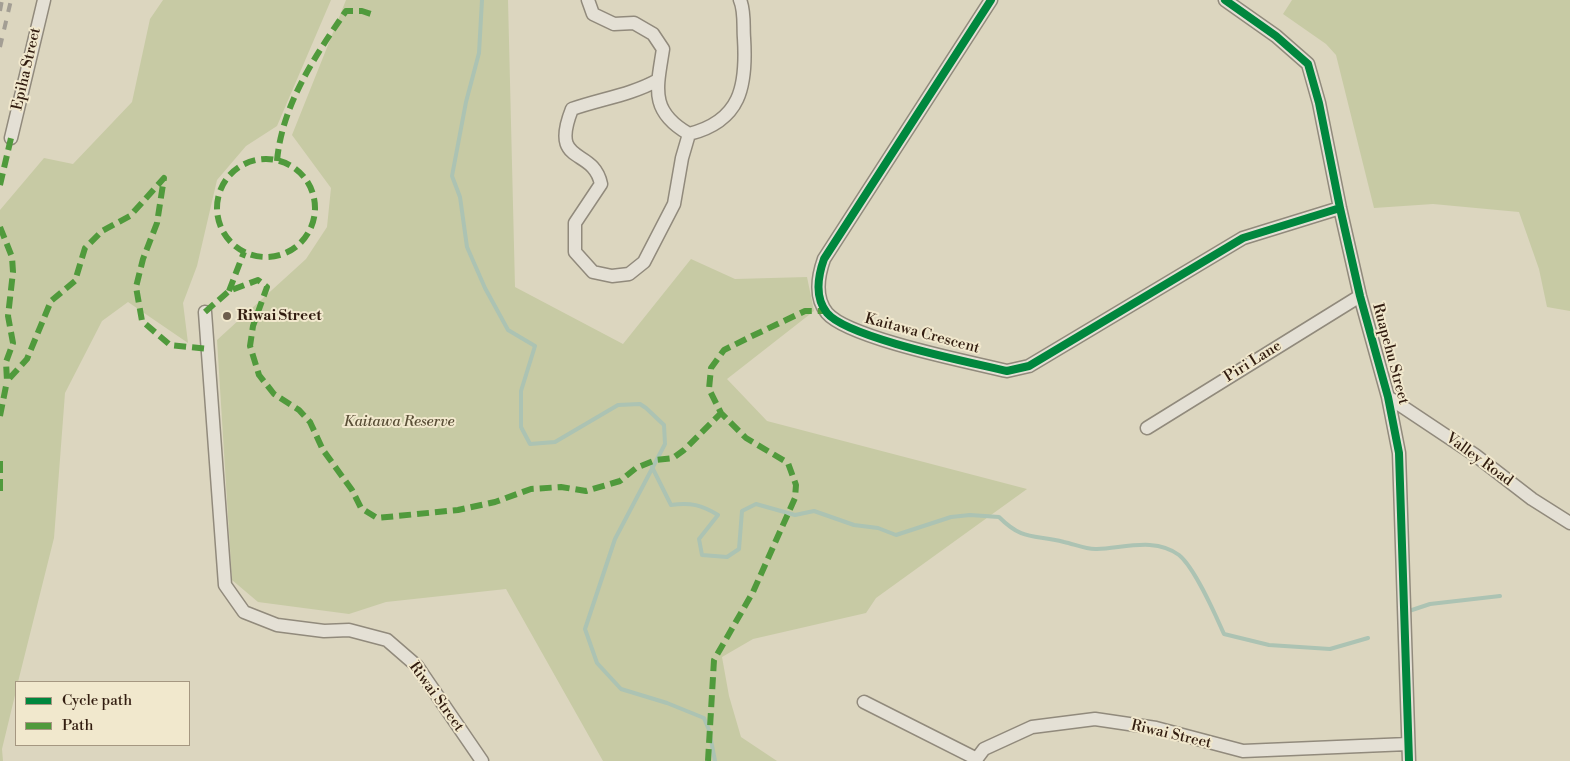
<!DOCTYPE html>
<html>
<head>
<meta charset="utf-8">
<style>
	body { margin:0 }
	#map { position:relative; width:1570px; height:761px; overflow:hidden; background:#dcd6bf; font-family:"Libre Bodoni",serif }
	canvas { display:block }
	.legend { position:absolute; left:15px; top:681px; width:175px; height:65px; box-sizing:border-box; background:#f1e8cd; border:1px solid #a59781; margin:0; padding:6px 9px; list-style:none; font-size:15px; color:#321d10 }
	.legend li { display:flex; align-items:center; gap:10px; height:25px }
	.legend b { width:25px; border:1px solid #a59781 }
</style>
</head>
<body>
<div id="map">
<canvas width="1570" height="761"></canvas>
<ul class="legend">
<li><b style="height:6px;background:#00873e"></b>Cycle path</li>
<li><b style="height:6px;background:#509a3c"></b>Path</li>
</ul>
</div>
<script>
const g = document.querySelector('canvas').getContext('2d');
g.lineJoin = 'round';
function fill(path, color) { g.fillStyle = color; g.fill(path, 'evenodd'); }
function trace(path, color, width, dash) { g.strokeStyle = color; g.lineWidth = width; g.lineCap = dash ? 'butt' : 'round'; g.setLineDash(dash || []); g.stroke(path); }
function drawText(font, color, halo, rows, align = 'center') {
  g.font = font + ' "Libre Bodoni",serif'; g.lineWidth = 4; g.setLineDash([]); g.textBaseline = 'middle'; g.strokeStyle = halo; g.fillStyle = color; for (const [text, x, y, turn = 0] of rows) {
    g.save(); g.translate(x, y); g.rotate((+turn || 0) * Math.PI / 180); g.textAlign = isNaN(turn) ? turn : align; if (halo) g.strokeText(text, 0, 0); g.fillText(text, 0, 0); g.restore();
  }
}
fill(new Path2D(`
	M163,0H331L277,126L246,146L217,180L197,266L183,303L188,343L128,302L102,321L65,393L54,538L18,682H16V691L2,749L3,761H0V210L44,158L73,164L132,102L150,19Z
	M346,0H508L515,287L623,344L691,259L735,279L807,277L814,311L727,379L767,421L1027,489L876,598L866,613L753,639L722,657L729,696L741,737L777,761H603L506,589L386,602L349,614L258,602L232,580L217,340L306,259L327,227L331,188L292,135Z
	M1292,0H1570V311L1547,307L1539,269L1519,212L1433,204L1374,208L1336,55L1326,44L1283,14Z`), '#c7caa4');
trace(new Path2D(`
	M482,0L479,53L466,102L452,176L460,197L467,247L485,288L508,330L535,346L521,391V427L530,444L555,442L618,405L640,404L646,408L664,425L665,444L615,539L585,629L597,663L621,689L667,703L704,718L709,730L715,761
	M652,467L671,505C690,502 702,505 718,515L699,539L702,555L727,557L739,549L742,511L756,504L795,515L814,511L854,525L878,528L896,535L951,517L970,515L999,517C1024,542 1034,534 1064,542C1074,544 1087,550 1097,549C1124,548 1155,537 1179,555C1195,568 1215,614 1224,634L1269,645L1330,649L1368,638
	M1409,611L1430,604L1500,596`), '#acc3b3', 4);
const minor = new Path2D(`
	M588,0L593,14L614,24L634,23L653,34L663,49C657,88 649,111 689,134C741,121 747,86 744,38C743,27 745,11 740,0
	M991,0L824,259C818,276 814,297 827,313C848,338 969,362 1007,371L1029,366L1243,238L1340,208
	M1225,0L1276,36L1308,64L1319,103L1340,208L1360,296L1388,397L1399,453L1409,761
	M658,80C631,95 600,99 572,109C549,167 593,146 601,184L575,223V252L593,272L612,276L629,274L644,262L674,204L682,158L689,134
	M11,138L44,0
	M205,312L225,585L244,612L277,625L324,631L349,630L387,640L417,666L482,761
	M1388,397L1475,455L1532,499L1570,523
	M1147,428L1360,296
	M864,702L977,759
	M975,761L984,749L1032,727L1095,719L1156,728L1243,751L1408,744`);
trace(minor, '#918a7c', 15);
trace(minor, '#e4e0d5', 12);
trace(new Path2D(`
	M0,11L2,0
	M0,47L11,0`), '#a39e94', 4, [9, 9]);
trace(new Path2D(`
	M217 208a49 49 0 1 1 98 0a49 49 0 1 1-98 0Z
	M277,161C282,105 315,56 346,11H362L374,15
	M0,185L11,138
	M0,227L12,257L13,272L8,316L13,343L6,362L7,381L27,359L51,301L75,281L85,248L102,231L130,216L164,178L157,223L143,259L136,287L142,321L170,345L209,349
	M229,291L244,252
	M205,312L229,291L258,280L267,287L253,326L250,346L259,375L274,394L299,410L310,422L323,450L352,490L361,508L377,518L458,510L495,502L531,489L561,487L586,491L620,481L636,468L656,460L673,458L684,450L721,413
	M0,416L7,381
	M0,461V495
	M708,761L714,660L753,592L795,498L796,485L788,463L746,438L721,413L709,389L711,368L724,350L750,337L805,311H825`), '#509a3c', 6, [12, 6]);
trace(new Path2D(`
	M991,0L824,259C818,276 814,297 827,313C848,338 969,362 1007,371L1029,366L1243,238L1340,208
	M1225,0L1276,36L1308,64L1319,103L1340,208L1360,296L1388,397L1399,453L1409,761`), '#00873e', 8);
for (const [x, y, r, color] of [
	[227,316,5,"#6e5e4d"]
]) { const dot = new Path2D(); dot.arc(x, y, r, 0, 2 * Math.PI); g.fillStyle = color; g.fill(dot); trace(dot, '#f1e8cd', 2); }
drawText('15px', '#321d10', '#f1e8cd', [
	["Epiha Street",27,69,-77],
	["Kaitawa Crescent",922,334,15],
	["Ruapehu Street",1390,354,75],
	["Piri Lane",1253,362,-32],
	["Valley Road",1479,460,36],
	["Riwai Street",436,697,54],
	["Riwai Street",1171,735,13]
]);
drawText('bold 15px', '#321d10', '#f1e8cd', [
	["Riwai Street",237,316]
], 'left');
drawText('italic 15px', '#594e36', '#f1e8cd', [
	["Kaitawa Reserve",399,422]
]);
</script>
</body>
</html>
